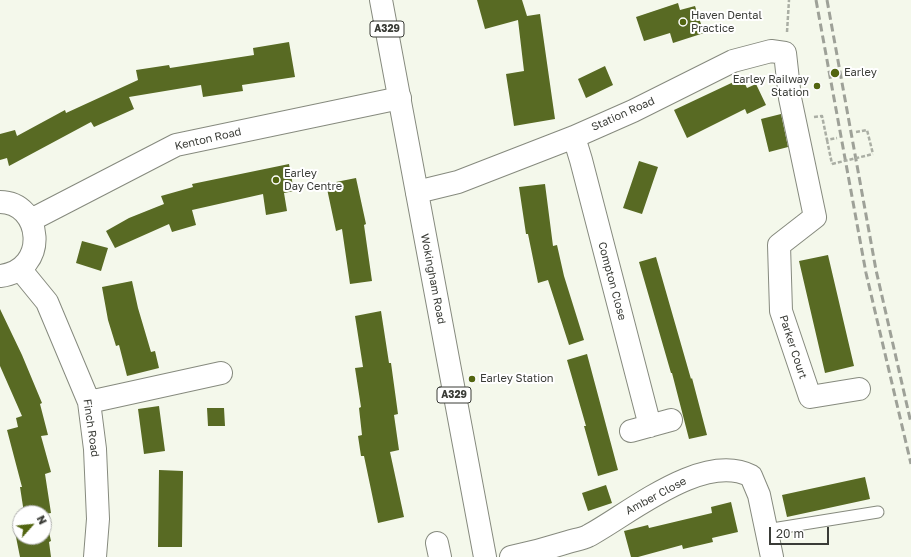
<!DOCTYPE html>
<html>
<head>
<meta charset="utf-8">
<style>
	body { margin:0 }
	#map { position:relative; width:911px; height:557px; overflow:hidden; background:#f4f8eb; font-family:"Golos Text",sans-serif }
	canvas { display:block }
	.north { position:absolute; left:12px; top:505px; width:40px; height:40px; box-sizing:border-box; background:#fff; border:1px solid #b0b1af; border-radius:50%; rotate:63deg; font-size:11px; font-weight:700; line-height:16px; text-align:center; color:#3a3c37 }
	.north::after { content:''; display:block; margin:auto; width:14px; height:18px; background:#526510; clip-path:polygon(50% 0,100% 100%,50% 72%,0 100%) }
	.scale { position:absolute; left:769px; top:527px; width:60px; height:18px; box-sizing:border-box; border:2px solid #3a3c37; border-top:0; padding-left:5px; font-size:12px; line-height:14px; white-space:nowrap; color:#3a3c37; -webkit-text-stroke:3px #fff; paint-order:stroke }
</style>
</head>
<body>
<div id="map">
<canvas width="911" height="557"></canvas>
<div class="north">N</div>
<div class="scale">20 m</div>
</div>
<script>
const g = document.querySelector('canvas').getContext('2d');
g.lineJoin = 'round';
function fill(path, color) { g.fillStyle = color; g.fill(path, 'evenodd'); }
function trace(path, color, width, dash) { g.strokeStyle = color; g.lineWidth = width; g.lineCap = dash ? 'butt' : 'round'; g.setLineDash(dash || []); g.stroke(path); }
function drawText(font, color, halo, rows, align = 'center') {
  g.font = font + ' "Golos Text",sans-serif'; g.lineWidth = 4; g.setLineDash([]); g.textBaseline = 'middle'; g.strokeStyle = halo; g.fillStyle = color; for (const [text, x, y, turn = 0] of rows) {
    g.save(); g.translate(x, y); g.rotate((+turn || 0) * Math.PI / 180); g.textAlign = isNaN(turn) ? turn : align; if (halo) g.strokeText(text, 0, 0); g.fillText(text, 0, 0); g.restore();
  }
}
fill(new Path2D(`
	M477,0H522L527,16L540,14L555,119L514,126L506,74L524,71L518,20L485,29Z
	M678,3L680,10L695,6L704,33L673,43L670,33L644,41L636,17Z
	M289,42L295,77L242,85L243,91L203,97L201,85L129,97L134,109L94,127L91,122L9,166L7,158L0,160V134L15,130L17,136L65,110L66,113L138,80L136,70L169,65L170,68L254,55L253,48Z
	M605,66L613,85L586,98L578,79Z
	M742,78L747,88L756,84L766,105L747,114L745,109L687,138L674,110Z
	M781,114L788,147L769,152L761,119Z
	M639,161L658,167L642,214L623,208Z
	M289,164L294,191L284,193L287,211L266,215L263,194L192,210L196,225L172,232L169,224L115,248L106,231L129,218L164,204L161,196L193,187L192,184Z
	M356,178L366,224L364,225L372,281L350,284L342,229L336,231L326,184Z
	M545,184L553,246L557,245L564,276L584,340L569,345L548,280L538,283L528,234H526L519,187Z
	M82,241L108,248L101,271L76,263Z
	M828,255L854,366L825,373L799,261Z
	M656,257L691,379L692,378L707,435L689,439L672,373H671L639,262Z
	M132,281L138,308L151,352L155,351L159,368L127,376L119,345L116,346L108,320L102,287Z
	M0,309L22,355L42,403L40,404L48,435L41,436L51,472L45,474L51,513L45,514L51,541L49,542L51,557H20L14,527L20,526V537H44V513H24L20,487H22L7,430L18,427L16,418L22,416L0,366Z
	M381,311L389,363H391L398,414L394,415L399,450L390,452L404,517L378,523L364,456H361L358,436L362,435L359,408L361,407L355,368L363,367L355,316Z
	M587,354L618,470L598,476L584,426H586L567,360Z
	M159,406L165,451L144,454L138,409Z
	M207,408H224L225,426H208Z
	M159,470L183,471L182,547H158Z
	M865,477L870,499L787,517L782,495Z
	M606,485L612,503L588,511L582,493Z
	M731,502L738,532L712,538L713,542L683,549L682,545L638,557H631L624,531L648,525L649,528L712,513L711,507Z`), '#586a23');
const service = new Path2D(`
	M766,530L878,512`);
const minor = new Path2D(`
	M574,137L581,160L650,426
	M417,192L458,182L574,137L633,111L733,61L771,51L785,53L790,98L815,217L779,245L781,311L810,397L859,389
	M0,202C42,202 50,270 0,276
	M31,220L176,145L400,98
	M20,269L47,302L89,402L95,449L98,519L95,557
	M89,402L221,373
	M631,431L671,420
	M437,543L440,557
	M511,557C530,553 549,548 568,542C574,540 582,539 588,536C629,514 703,451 751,476L759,495L772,557`);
const primary = new Path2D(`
	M381,0L485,557`);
trace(service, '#868a7e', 13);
trace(minor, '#868a7e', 24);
trace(primary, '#868a7e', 24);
trace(new Path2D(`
	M787,32L789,0
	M814,117L822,116L827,140L837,138
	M856,132L867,130L873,154
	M827,140L832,164`), '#aaaea4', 2.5, [4, 2]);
trace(service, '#fff', 11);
trace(minor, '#fff', 22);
trace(primary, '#fff', 22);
trace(new Path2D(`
	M816,0L866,273L911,464
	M827,0L876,270L911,423`), '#9ea198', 3, [8, 4]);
trace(new Path2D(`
	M832,164L873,154`), '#aaaea4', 2.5, [4, 2]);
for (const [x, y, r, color] of [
	[683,22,4,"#526510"],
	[835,73,5,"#526510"],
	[817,86,4,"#526510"],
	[276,180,4,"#526510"],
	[472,379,4,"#526510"]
]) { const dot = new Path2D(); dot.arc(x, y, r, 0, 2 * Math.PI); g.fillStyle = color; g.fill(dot); trace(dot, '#fff', 1.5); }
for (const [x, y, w] of [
	[387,29,34],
	[454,395,34]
]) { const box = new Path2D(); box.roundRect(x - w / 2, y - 8, w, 16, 3); g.fillStyle = '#fff'; g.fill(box); trace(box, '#3a3c37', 1); }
drawText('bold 10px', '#3a3c37', null, [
	["A329",387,29],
	["A329",454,395]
]);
drawText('11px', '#3a3c37', '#fff', [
	["Haven Dental",691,16],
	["Practice",691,29],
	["Earley",844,73],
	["Earley Railway",809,80,"right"],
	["Station",809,93,"right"],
	["Earley",284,174],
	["Day Centre",284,187],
	["Earley Station",480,379]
], 'left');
drawText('11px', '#3a3c37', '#fff', [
	["Station Road",623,114,-24],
	["Kenton Road",208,139,-13],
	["Wokingham Road",433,279,79],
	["Compton Close",612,281,75],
	["Parker Court",793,347,72],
	["Finch Road",91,428,82],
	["Amber Close",656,496,-28]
]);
</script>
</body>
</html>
